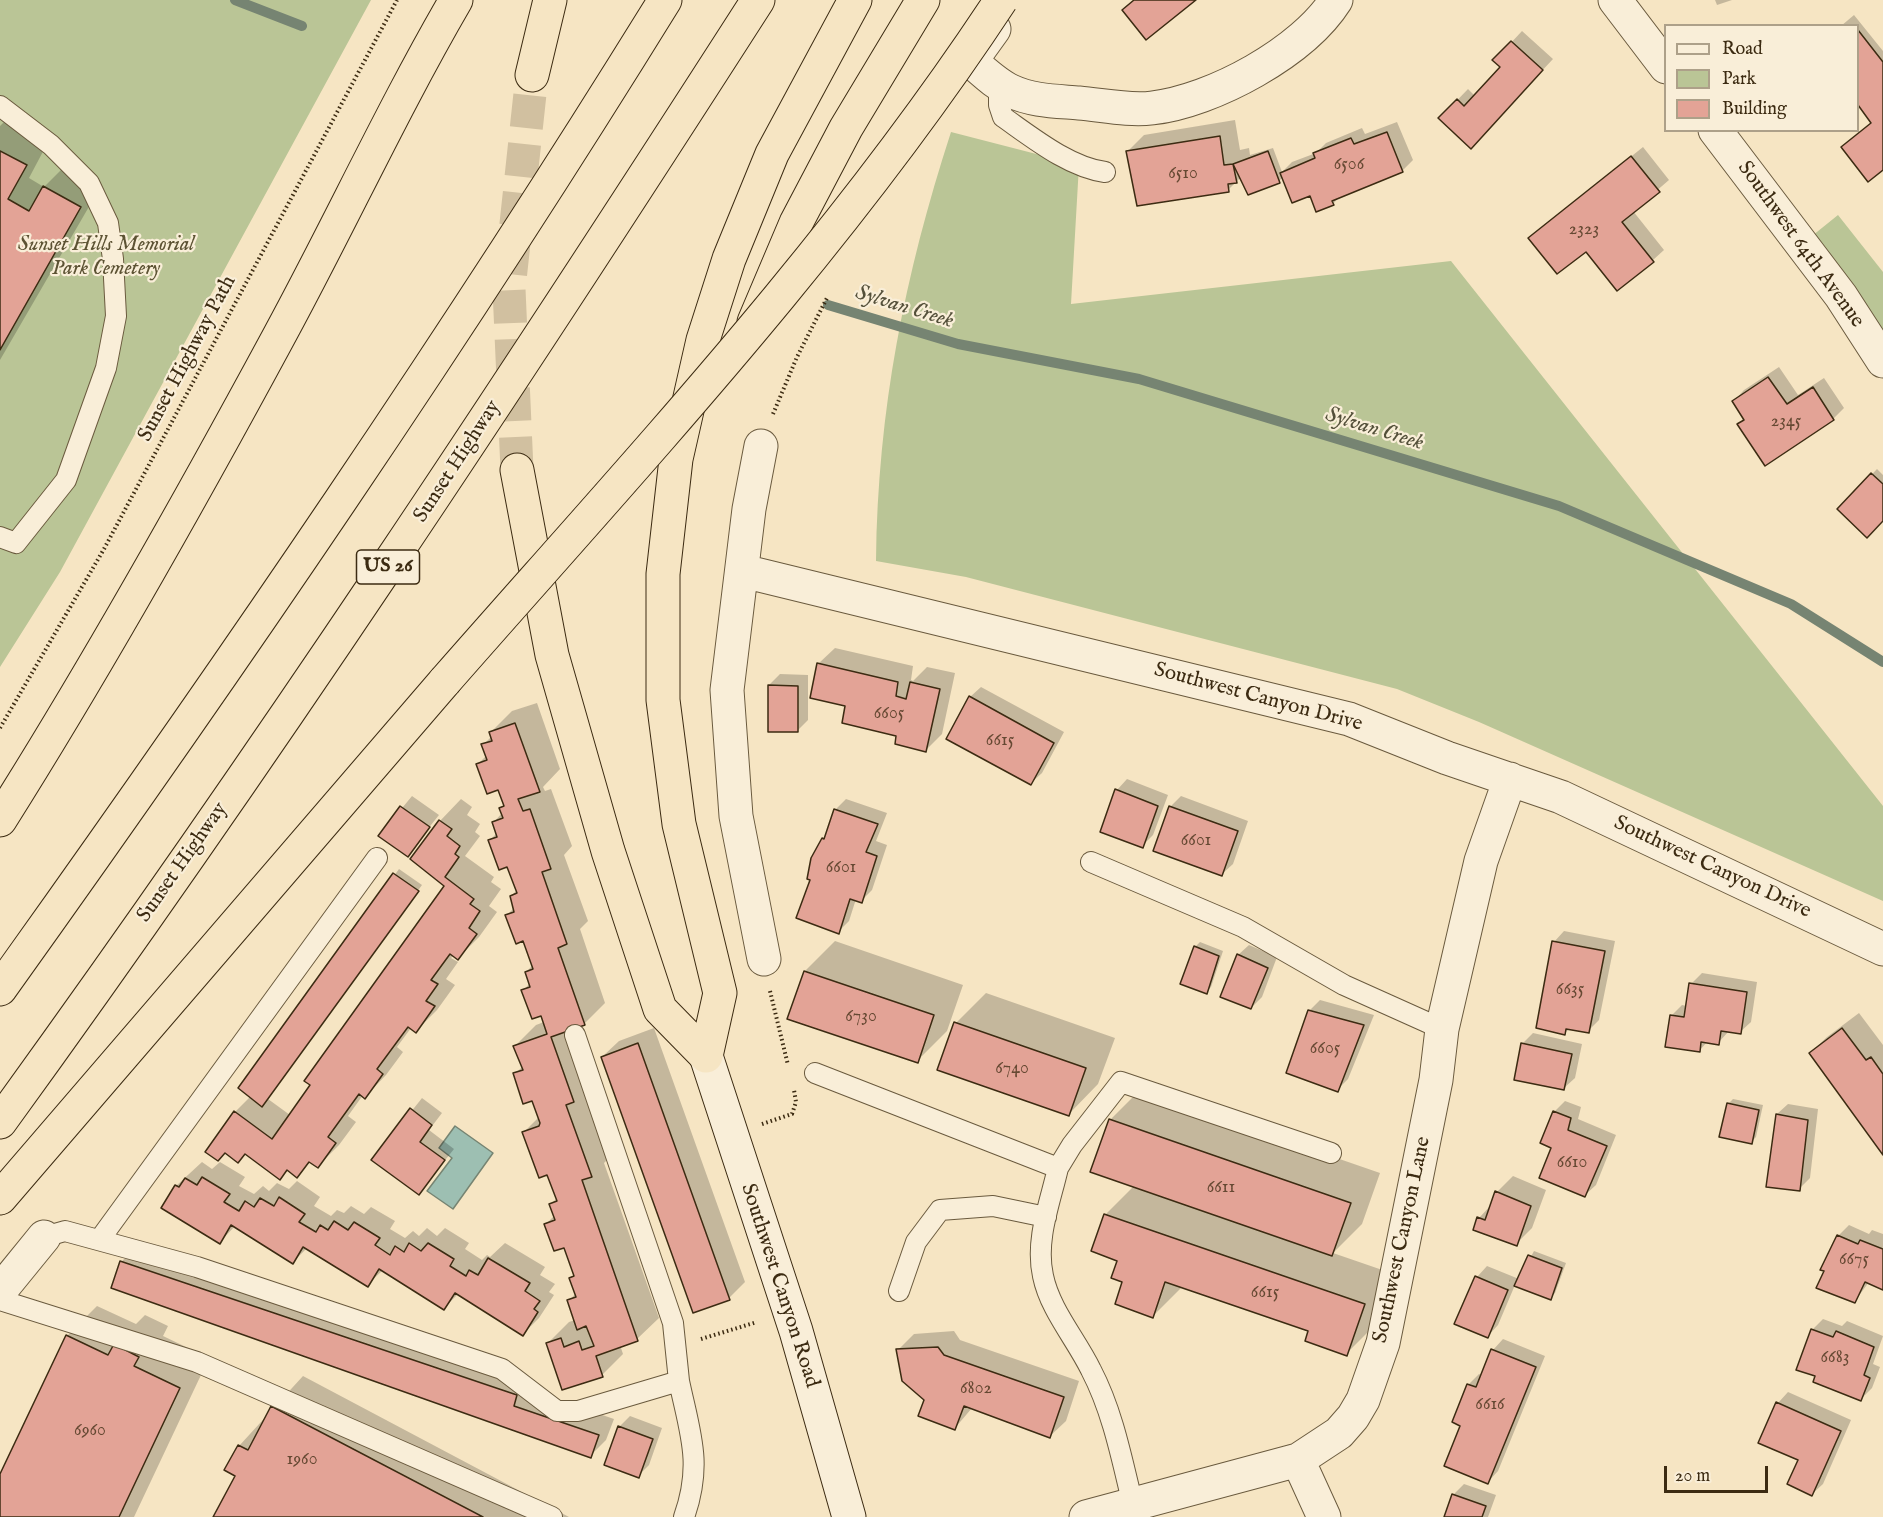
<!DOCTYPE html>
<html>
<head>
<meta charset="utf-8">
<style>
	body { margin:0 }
	#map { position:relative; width:1883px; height:1517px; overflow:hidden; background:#f6e5c3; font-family:"IM FELL English",serif }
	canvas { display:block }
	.legend { position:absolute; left:1664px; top:24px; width:195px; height:108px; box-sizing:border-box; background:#f9eed8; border:2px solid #ada089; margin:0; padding:8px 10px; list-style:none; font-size:18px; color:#3c2b12 }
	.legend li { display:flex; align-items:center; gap:12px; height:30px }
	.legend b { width:30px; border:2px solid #ada089 }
	.scale { position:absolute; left:1664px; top:1466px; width:104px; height:27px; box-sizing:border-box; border:3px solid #3c2b12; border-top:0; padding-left:8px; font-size:18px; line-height:21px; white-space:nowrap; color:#3c2b12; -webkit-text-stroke:4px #f9eed8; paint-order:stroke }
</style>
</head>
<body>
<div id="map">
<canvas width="1883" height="1517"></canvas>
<ul class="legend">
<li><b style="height:8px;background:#f9eed8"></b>Road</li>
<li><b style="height:16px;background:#bac596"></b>Park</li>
<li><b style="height:16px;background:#e3a396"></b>Building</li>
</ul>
<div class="scale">20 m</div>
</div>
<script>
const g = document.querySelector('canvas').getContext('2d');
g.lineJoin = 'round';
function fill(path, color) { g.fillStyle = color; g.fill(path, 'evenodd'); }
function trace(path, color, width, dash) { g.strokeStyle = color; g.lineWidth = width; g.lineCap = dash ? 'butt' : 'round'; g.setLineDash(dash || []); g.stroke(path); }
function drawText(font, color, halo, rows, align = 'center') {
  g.font = font + ' "IM FELL English",serif'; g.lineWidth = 4.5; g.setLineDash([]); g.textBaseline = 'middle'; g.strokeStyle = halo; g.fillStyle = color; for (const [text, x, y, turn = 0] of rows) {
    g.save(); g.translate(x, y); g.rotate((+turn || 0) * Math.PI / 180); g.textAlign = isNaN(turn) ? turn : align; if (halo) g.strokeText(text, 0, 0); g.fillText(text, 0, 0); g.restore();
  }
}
fill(new Path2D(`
	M0,0H371L60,572L0,667Z
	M951,132L1079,165L1071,304L1451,261L1883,806V901L1479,722L1397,689L966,577L876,561C878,409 904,277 951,132Z
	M1838,215L1883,272V336L1807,240Z`), '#bac596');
const water = new Path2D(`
	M455,1126L493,1153L453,1209L427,1191L452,1158L439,1148Z`);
fill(water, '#9dbfb2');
trace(water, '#768472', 1.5);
fill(new Path2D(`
	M1715,0H1732L1717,5Z
	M1854,15L1883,51V168L1873,122L1858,103V26H1841Z
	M1522,31L1553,59L1481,136L1440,118L1468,89L1475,96L1502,67L1495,60Z
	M1235,120L1240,150L1249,148L1250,155L1273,148L1282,172L1292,162L1316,153L1326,143L1362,128L1365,134L1397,122L1413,160L1402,171L1341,195L1333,204L1283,177L1279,181L1241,177L1228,190L1128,151L1144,135Z
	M5,121L47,144L29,178L44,187L65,166L101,186L0,360V126Z
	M1643,147L1669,180L1633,211L1664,250L1653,260L1617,289L1586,250L1530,238Z
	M1779,367L1798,395L1824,378L1844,408L1833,419L1765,464L1739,424L1745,418L1734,401L1744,390Z
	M1877,469L1883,475V519L1839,509Z
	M835,648L913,666L911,680L913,681L927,667L955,673L942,734L926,750L847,705L818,664Z
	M780,674L808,675V720L797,731L769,685Z
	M981,687L1064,732L1042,773L1031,783L970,697Z
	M537,703L560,769L543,787L545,791L551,789L572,846L564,855L588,921L580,929L605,1003L584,1024L576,1027L612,1155L604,1163L659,1318L637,1339L620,1345L623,1354L602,1375L548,1343L569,1322L575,1320L569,1301L576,1293L571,1278L575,1274L565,1246L546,1224L555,1215L551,1204L557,1198L548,1173L524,1132L539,1117L533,1099L515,1074L523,1066L515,1046L536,1025L544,1022L541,1014L523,991L530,983L526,972L533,965L524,939L507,915L514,908L511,896L517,890L508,865L490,840L497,833L494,822L502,813L501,809L505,804L499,788L478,764L487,755L483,745L492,736L491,732L512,711Z
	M1127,779L1168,795L1153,835L1142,846L1117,790Z
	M412,796L439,815L407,855L380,835Z
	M1181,796L1248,821L1233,864L1222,874L1170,807Z
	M461,799L472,807L467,815L480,824L475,832L480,836L465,856L494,877L491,882L501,889L489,906L497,912L479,937L458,958L454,955L451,958L458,962L446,979L455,985L437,1010L416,1031L411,1028L397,1047L403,1052L386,1075L365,1097L363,1095L348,1116L356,1122L339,1145L318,1166L311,1161L296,1176L288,1170L280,1178L246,1153L238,1161L235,1112L251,1096L240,1088L399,869L422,885L268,1099L290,1115L446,886L412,859L440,821Z
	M846,799L887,813L876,841L887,845L872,890L861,901L856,899L849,921L838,932L823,839L827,835L835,810Z
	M1564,931L1615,941L1599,1020L1588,1031L1570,1028L1565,1033L1554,942Z
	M835,941L963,985L947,1031L917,1061L805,971Z
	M1200,942L1223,951L1211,987L1206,992L1195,947Z
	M1249,945L1277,957L1262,997L1251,1008L1238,955Z
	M1702,973L1757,982L1751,1022L1740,1032L1729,1031L1718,1043L1708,1041L1699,1051L1671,1016L1682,1005L1687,1006L1691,984Z
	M986,993L1115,1038L1098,1084L1068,1115L956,1023Z
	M1320,1000L1374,1015L1348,1079L1337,1090L1309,1011Z
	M1859,1013L1883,1045V1153L1810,1053L1827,1037Z
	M654,1028L745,1282L729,1298L602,1057L619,1041Z
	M1533,1033L1582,1044L1575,1078L1564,1088L1522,1044Z
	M1140,1090L1380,1173L1362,1224L1333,1253L1394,1274L1376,1324L1346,1354L1310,1330L1183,1286L1153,1316L1124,1281L1105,1215L1134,1186L1110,1120Z
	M422,1098L442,1113L429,1130L454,1149L419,1193L373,1160Z
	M1733,1099L1763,1105L1756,1137L1751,1142L1728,1104Z
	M1565,1101L1581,1107L1578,1119L1616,1135L1596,1185L1585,1195L1553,1147L1554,1112Z
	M1788,1104L1818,1109L1810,1178L1799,1189L1777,1114Z
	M202,1162L212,1169L220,1162L245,1177L239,1186L254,1194L263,1186L269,1191L277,1183L289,1189L297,1181L320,1197L314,1206L331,1216L337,1210L344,1213L351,1206L364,1214L371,1207L395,1221L390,1229L405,1238L413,1231L419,1236L427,1228L437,1236L445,1228L469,1243L465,1249L482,1260L487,1255L490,1257L505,1243L545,1267L540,1275L555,1284L549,1292L554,1295L539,1318L523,1334L458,1294L444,1308L383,1270L367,1285L307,1248L293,1262L235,1226L220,1242L176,1186Z
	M1513,1176L1546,1190L1532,1228L1516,1244L1479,1218L1492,1204L1497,1192Z
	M1849,1225L1869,1234L1872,1230L1883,1234V1289L1869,1282L1855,1301L1838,1236Z
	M138,1246L533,1379L529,1390L614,1419L606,1440L590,1456L121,1262Z
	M1534,1251L1566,1263L1555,1293L1550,1298L1515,1285L1498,1325L1488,1336L1456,1323L1477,1277L1487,1266L1519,1279Z
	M97,1306L136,1324L145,1315L168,1326L163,1336L209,1358L134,1517H0V1478L67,1336Z
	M1823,1319L1842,1326L1847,1321L1883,1336L1873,1364L1880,1367L1872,1388L1861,1399L1812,1330Z
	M954,1331L960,1340L1079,1381L1066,1421L1049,1437L972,1408L955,1428L925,1400L898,1350L914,1334Z
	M1503,1339L1545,1356L1498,1471L1488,1482L1462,1425L1468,1385L1479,1374L1482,1375L1493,1350Z
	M303,1376L569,1517H215L237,1475L239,1446Z
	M1788,1392L1851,1420L1823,1484L1812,1494L1778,1403Z
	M630,1416L662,1428L649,1465L638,1476L619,1427Z
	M1464,1484L1496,1495L1488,1517H1445L1453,1495Z`), '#0003');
trace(new Path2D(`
	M235,0L302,26
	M828,305L958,344L1139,379L1559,506L1791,604L1883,662`), '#768472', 10);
const building = new Path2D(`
	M1134,0H1196L1146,40L1122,10Z
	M1858,30L1883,62V170L1868,182L1841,147L1871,123L1858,105Z
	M1511,41L1543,70L1471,149L1438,118L1457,99L1464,106L1500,67L1492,60Z
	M1387,132L1403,172L1332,201L1334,205L1316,212L1310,196L1292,203L1280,173L1315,158L1313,153L1351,138L1354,144Z
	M1220,136L1224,165L1233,164L1237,183L1228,184L1229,192L1137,206L1126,151Z
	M0,151L27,165L8,199L29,211L43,186L81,207L0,350Z
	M1268,151L1280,183L1248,195L1233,164Z
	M1631,156L1660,192L1622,222L1654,262L1617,291L1586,252L1557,274L1528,238Z
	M1768,377L1787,404L1813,387L1834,420L1765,466L1737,424L1744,420L1732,401Z
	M1871,473L1883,484V521L1867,538L1837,509Z
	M817,663L898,682L896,696L906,699L910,682L940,689L926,752L895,744L896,736L842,723L845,706L810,698Z
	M768,685L798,686V732H768Z
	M969,696L1054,743L1031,785L946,739Z
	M515,723L540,792L518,799L523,811L530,809L551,869L542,872L567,944L558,948L585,1025L551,1037L574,1102L566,1105L592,1177L582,1180L638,1341L596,1356L603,1377L562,1390L546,1343L561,1338L564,1347L579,1341L582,1350L594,1346L586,1326L577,1330L567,1300L576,1297L569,1278L574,1276L564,1248L554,1251L544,1224L555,1220L549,1204L557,1201L547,1175L539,1178L522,1132L539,1126L540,1123L532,1101L523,1104L513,1073L523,1070L513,1046L547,1034L541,1016L532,1019L521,990L530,987L525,972L533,969L523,941L516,944L505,915L514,912L510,896L517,893L507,867L499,870L488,840L497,837L492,822L503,818L499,808L504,806L498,790L487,794L476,764L487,760L481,744L492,741L489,732Z
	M1115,789L1158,806L1143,848L1100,832Z
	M400,806L430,827L408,857L378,836Z
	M1169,806L1238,831L1222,876L1153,851Z
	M834,809L878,824L866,852L877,856L862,903L850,899L839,934L796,918L810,880L807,879L811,858L822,838L824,839Z
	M439,820L452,829L447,836L460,846L455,854L459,857L445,877L474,899L470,904L480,911L469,928L477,934L458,960L450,954L431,980L438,984L426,1001L435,1006L416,1033L408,1027L377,1069L383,1074L365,1099L359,1094L328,1137L336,1143L318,1168L309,1162L297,1178L287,1170L280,1180L245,1154L238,1163L225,1153L218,1161L205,1152L234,1111L272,1139L310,1085L304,1081L444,886L410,859Z
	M393,873L419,891L262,1107L238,1088Z
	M1552,941L1605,951L1589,1033L1566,1029L1565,1035L1536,1028Z
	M1194,946L1219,956L1207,994L1180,984Z
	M1237,954L1268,968L1251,1009L1220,997Z
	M804,971L934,1015L918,1063L787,1019Z
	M1689,983L1747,992L1741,1034L1721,1031L1719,1045L1701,1042L1700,1052L1665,1047L1670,1015L1684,1017Z
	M1308,1010L1364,1025L1338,1092L1286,1073Z
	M954,1022L1086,1068L1069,1116L937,1070Z
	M1842,1028L1866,1060L1871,1057L1883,1074V1155L1809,1053Z
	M638,1043L730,1300L693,1313L601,1057Z
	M1521,1043L1572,1054L1564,1090L1514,1080Z
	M1727,1103L1759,1110L1752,1144L1719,1137Z
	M410,1108L432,1125L420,1142L445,1160L419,1195L371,1160Z
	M1553,1111L1571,1118L1568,1130L1607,1146L1585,1197L1539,1178L1551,1148L1540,1143Z
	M1776,1114L1808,1120L1800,1191L1766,1187Z
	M1109,1119L1351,1203L1332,1256L1090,1172Z
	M202,1177L230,1194L224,1202L239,1211L245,1201L254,1207L260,1198L274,1206L279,1197L305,1214L299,1222L316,1232L320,1225L328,1230L334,1221L348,1230L354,1222L380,1238L375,1245L390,1255L395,1246L404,1252L409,1243L421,1251L428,1243L454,1259L450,1266L466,1276L469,1270L478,1275L488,1258L530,1283L525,1291L540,1301L534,1309L538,1312L523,1336L455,1293L444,1310L379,1269L368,1287L303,1247L293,1264L231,1225L220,1244L161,1208L175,1185L179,1187L185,1178L197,1185Z
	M1495,1191L1531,1206L1517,1246L1473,1230L1477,1217L1485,1220Z
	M1104,1214L1365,1304L1347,1356L1305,1341L1308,1331L1165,1282L1153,1318L1115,1304L1122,1282L1111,1278L1117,1261L1091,1251Z
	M1837,1235L1858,1244L1860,1240L1883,1249V1290L1865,1282L1855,1303L1816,1288L1824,1271L1820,1270Z
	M1528,1255L1562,1268L1551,1300L1514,1286Z
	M120,1261L517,1395L514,1406L599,1435L591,1458L111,1288Z
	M1475,1276L1508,1290L1488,1338L1454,1324Z
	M1811,1329L1833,1337L1836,1331L1874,1347L1864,1375L1870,1378L1861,1401L1813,1382L1815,1376L1796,1370Z
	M66,1335L108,1355L114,1344L139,1357L134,1366L180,1388L119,1517H0V1474Z
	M938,1347L944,1355L1064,1397L1050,1438L964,1406L955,1430L918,1416L924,1400L902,1381L896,1349Z
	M1491,1349L1536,1367L1488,1484L1444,1466L1460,1426L1452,1422L1467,1384L1476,1387Z
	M1776,1402L1841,1431L1812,1496L1787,1484L1798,1460L1758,1443Z
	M271,1406L483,1517H213L235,1476L224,1470L238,1445L248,1450Z
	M618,1426L653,1439L639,1478L604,1465Z
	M1452,1494L1486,1506L1482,1517H1444Z`);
fill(building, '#e3a396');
trace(building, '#3c2b12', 1.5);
trace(new Path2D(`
	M517,470L509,289L532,75`), '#d1c0a0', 33, [33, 16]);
const service = new Path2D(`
	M999,84V105L1003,117C1033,138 1069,167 1105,172
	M0,106L51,145L89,183L108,223L113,259L116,316L106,368L66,480L16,543L0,537
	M1091,862L1243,927L1344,985L1442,1029
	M575,1035L673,1323L679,1381
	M815,1073L1058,1168C1050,1203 1035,1240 1043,1276C1050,1310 1076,1339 1091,1370C1113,1412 1122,1460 1133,1505
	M1058,1168L1072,1145L1121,1082L1331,1153
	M44,1237L65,1231L197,1267L502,1369L557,1411H578L679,1381C690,1433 703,1464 684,1517
	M100,1239L377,858
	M899,1291L916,1242L940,1210L993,1206L1046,1217
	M0,1300L197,1362L552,1517`);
const minor = new Path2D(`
	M1615,0L1666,67
	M994,29L971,61C984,72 996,84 1011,91C1032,101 1056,101 1079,103C1102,105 1129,111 1152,108C1213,101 1303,52 1336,0
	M1715,130L1841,296L1883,361
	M761,446L749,509L727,690L736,816L764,959
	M743,571L1349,719L1447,758L1561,797L1883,949
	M0,1291L44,1237
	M1298,1460L1324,1517
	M1086,1517L1298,1460L1339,1433L1353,1417L1363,1400L1383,1343L1436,1080L1442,1029L1481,861L1510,779`);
const secondary = new Path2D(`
	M706,1056L796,1331L849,1517`);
const motorway = new Path2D(`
	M532,75L550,0
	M754,322L796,223L846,128L923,0
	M517,470L552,655L608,851L660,1009L706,1056
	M0,820C99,663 190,501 278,338C339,226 392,110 456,0
	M0,989C231,666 456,338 665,0
	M706,1056L720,993L679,824L663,700V574L676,459L703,340L729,259L772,154L855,0
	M0,1122C265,757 514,380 758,0
	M0,1198L445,681`);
trace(service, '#6a5a3e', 22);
trace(minor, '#6a5a3e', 35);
trace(secondary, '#3c2b12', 35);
trace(motorway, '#3c2b12', 35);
trace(new Path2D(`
	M773,414L797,357L828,296
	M0,728L104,549L397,0
	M770,991L788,1065
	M762,1124L792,1114L796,1102L794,1090
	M701,1339L757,1322`), '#3c2b12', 4, [1.5, 3]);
trace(service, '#f9eed8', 20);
trace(minor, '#f9eed8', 33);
trace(secondary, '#f9eed8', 33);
trace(motorway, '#f6e5c3', 33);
const motorwayBridge = new Path2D(`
	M445,681C638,461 840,245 1001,0`);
trace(motorwayBridge, '#3c2b12', 35, []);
trace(motorwayBridge, '#f6e5c3', 33);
drawText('18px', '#664933', null, [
	["6506",1349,165],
	["6510",1183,174],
	["2323",1584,230],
	["2345",1786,422],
	["6605",889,714],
	["6615",1000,741],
	["6601",1196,841],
	["6601",841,868],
	["6635",1570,990],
	["6730",861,1017],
	["6605",1325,1049],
	["6740",1012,1069],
	["6610",1572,1163],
	["6611",1221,1188],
	["6675",1854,1260],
	["6615",1265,1293],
	["6683",1835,1358],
	["6802",976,1389],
	["6616",1490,1405],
	["6960",90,1431],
	["1960",302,1460]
]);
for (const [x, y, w] of [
	[388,567,63]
]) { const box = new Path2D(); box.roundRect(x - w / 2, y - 17, w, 34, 4.5); g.fillStyle = '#f9eed8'; g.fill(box); trace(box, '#3c2b12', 1.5); }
drawText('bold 20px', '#3c2b12', null, [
	["US 26",388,567]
]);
drawText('21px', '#3c2b12', '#f9eed8', [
	["Southwest 64th Avenue",1800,245,54],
	["Sunset Highway Path",188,359,-62],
	["Sunset Highway",458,462,-57],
	["Southwest Canyon Drive",1258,698,15],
	["Sunset Highway",183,863,-55],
	["Southwest Canyon Drive",1712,868,25],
	["Southwest Canyon Lane",1403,1240,-78],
	["Southwest Canyon Road",779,1286,72]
]);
drawText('italic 21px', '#5c5233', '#f9eed8', [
	["Sunset Hills Memorial",106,246],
	["Park Cemetery",106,270]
]);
drawText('italic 22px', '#54503a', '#f9eed8', [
	["Sylvan Creek",904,308,17],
	["Sylvan Creek",1374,430,17]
]);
</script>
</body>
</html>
